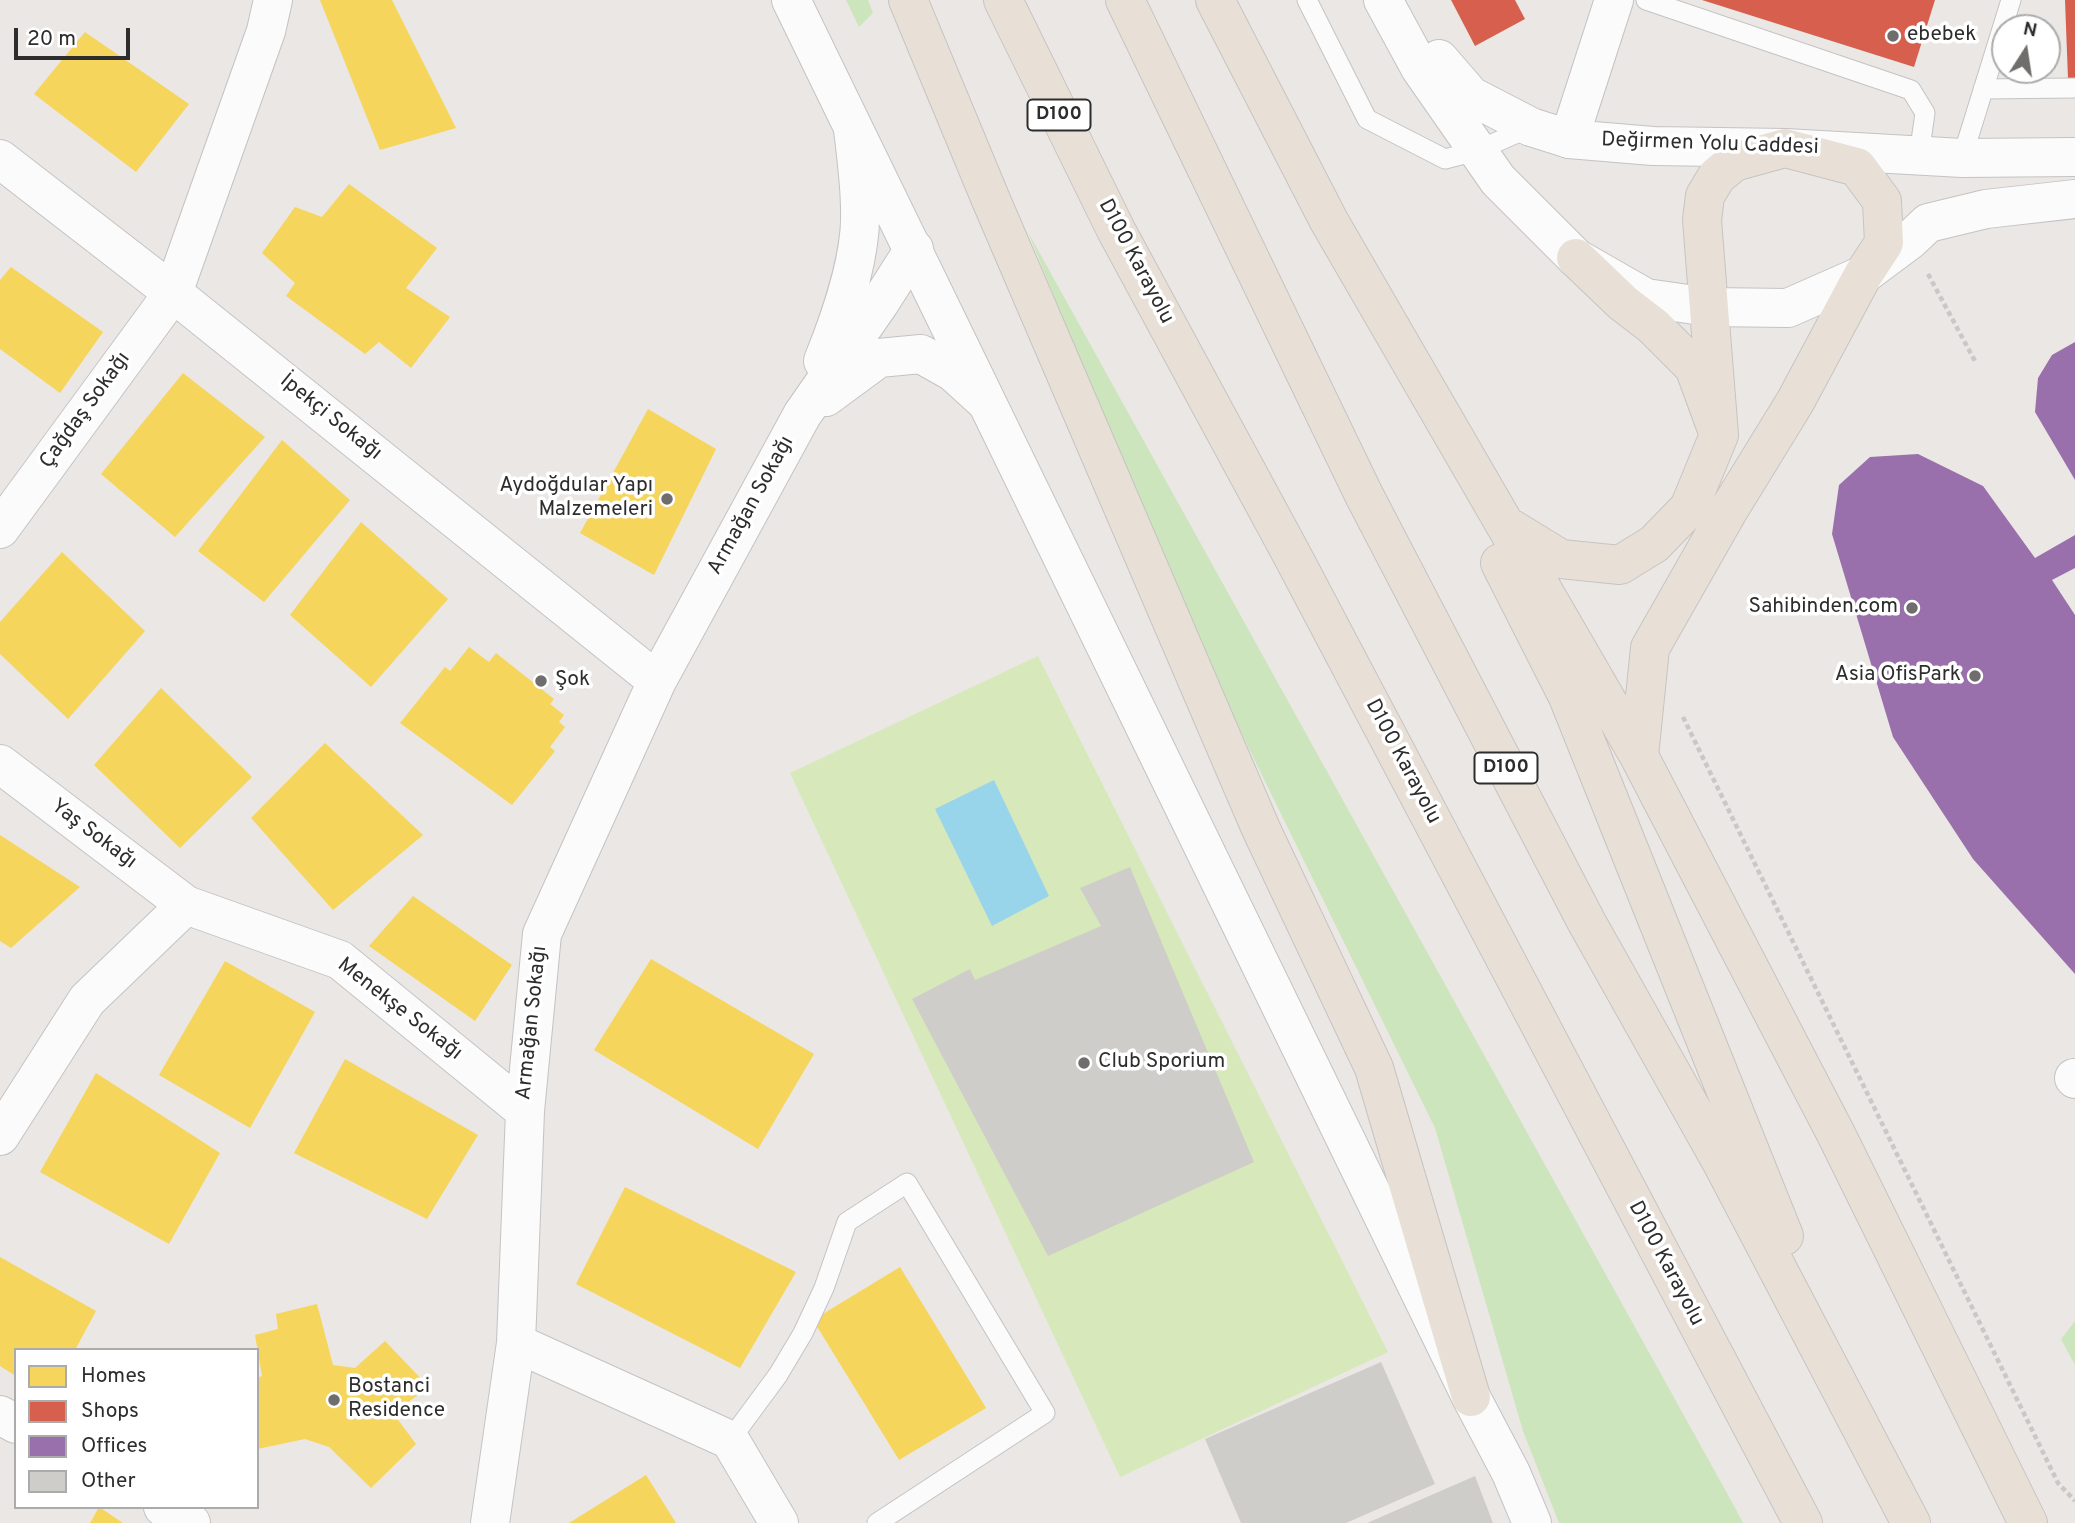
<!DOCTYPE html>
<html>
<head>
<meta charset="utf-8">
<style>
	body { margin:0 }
	#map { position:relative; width:2075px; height:1523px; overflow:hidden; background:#eae7e4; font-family:Overpass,sans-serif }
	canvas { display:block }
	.legend { position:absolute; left:14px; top:1348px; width:245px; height:161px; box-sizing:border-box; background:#fff; border:2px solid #ababab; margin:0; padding:9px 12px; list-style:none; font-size:21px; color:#2d2d2d }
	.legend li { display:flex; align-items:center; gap:14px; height:35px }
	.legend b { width:35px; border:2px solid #ababab }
	.north { position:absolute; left:1991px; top:14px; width:70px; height:70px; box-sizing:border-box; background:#fff; border:2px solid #ababab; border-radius:50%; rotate:12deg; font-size:19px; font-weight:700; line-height:28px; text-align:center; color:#2d2d2d }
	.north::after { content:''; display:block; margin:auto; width:24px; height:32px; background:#6f6e6d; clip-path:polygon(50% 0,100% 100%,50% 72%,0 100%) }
	.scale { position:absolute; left:14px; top:28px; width:116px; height:32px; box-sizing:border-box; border:4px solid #2d2d2d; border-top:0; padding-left:9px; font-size:21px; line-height:24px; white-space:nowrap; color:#2d2d2d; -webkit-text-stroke:5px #fff; paint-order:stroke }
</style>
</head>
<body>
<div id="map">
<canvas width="2075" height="1523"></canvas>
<ul class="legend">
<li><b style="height:19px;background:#f6d55c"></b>Homes</li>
<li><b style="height:19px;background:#d6604d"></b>Shops</li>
<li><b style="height:19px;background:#9970ab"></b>Offices</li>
<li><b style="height:19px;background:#cfcdca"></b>Other</li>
</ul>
<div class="north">N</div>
<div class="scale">20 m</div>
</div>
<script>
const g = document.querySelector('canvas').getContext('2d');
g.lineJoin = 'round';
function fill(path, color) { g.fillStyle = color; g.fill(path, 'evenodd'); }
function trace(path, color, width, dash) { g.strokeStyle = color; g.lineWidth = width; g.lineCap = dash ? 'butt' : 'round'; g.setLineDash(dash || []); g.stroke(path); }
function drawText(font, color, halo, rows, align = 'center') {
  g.font = font + ' Overpass,sans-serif'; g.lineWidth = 7; g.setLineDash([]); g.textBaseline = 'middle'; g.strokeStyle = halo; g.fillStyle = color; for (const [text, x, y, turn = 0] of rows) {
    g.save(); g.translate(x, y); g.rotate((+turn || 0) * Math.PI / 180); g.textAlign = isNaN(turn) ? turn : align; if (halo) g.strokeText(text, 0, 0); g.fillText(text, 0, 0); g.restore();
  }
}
fill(new Path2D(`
	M846,0H868L873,13L859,27Z
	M1028,232L1733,1504L1743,1523H1559L1523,1431L1435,1128L1231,712L1104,420Z
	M2075,1321V1365L2061,1339Z`), '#cde5bd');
fill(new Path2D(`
	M1038,656L1388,1352L1120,1477L790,773Z`), '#d7e9bb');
fill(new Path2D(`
	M994,780L1049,896L992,926L935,809Z`), '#98d5eb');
fill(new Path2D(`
	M320,0H392L456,128L380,150Z
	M85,32L189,104L136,172L34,94Z
	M349,184L437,248L406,288L450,317L411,368L379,342L365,354L286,296L295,283L262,253L295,207L322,217Z
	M11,267L103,332L60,393L0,349V280Z
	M183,373L265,437L175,537L101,474Z
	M648,409L716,449L654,575L580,533Z
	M282,440L350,500L264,602L198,551Z
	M361,522L448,599L371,687L290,615Z
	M62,552L145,631L68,719L0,654V622Z
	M469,647L489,662L496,653L554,699L550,704L564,715L559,722L565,727L550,747L555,751L512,805L400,723L445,667L450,671Z
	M161,688L252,777L180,848L94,765Z
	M325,743L423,835L333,910L251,818Z
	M0,835L80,887L11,948L0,941Z
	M413,896L512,965L475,1021L369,946Z
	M651,959L814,1054L758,1149L594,1050Z
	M225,961L315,1012L250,1128L159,1075Z
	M345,1059L478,1135L427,1219L294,1153Z
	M96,1073L220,1153L169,1244L40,1172Z
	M625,1187L796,1272L740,1368L576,1284Z
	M0,1257L96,1311L75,1350H16V1376L0,1366Z
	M900,1267L986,1408L899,1460L813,1320Z
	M317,1304L333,1365L355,1368L385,1341L429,1387L393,1413L416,1444L371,1488L329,1447L305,1439L257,1449V1378L262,1376L255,1335L278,1329L276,1314Z
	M646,1475L676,1523H569Z
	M99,1507L123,1523H90Z`), '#f6d55c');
fill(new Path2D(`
	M1451,0H1515L1525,19L1475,46Z
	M1702,0H1935L1914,67Z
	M2065,0H2075V79H2068Z`), '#d6604d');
fill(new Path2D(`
	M2075,342V480L2035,412L2038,378L2052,355Z
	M1918,454L1983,486L2035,558L2075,535V568L2052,580L2075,615V974L1973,859L1893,737L1832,534L1839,485L1870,457Z`), '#9970ab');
fill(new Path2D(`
	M1130,867L1254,1162L1048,1256L912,999L970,969L975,980L1101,926L1080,888Z
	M1381,1362L1435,1484L1346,1523H1241L1205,1439Z
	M1475,1476L1493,1523H1367Z`), '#cfcdca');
const service = new Path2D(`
	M1307,0L1367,119L1445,159L1476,151L1531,127
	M1646,0L1911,90L1925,113L1919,155
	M1983,89L2075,88
	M1962,158L2011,0
	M730,1440L778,1375L803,1333L824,1288L847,1222L907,1183L1045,1413L877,1523`);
const minor = new Path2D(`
	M1569,139L1614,0
	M0,159L173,293L657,681
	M823,361C840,319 862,255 860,210C860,183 856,156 853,129
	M826,397L879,358L921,354L953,372L986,402
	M0,529L173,293L266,31L273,0
	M0,764L186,905
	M2074,1078L2075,1079
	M0,1136L87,1000L186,905L340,960L525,1111
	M516,1343L730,1440L779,1523
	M0,1415L16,1424
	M163,1507L191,1523
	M490,1523L516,1343L525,1111L542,934L657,681L802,415L879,304L914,249`);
const tertiary = new Path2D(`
	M1383,0L1420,68L1498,180L1576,258L1646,298L1709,307L1788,308L1863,275L1910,240L1928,223L1986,209L2075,199
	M1439,59L1471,96L1531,127L1569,139L1653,146L1785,148L1962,158L2075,157`);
const secondary = new Path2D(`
	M791,0L1471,1397L1511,1473L1532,1523`);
const trunk = new Path2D(`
	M908,0L991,200L1261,829L1374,1068L1471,1397
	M1003,0L1116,230L1292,555L1803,1523
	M1125,0L1364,495L1586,921L1722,1163L1911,1523
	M1215,0L1329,221L1639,756L1836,1134L2028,1523
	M1512,529L1561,559L1620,565L1654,544L1689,508L1719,435L1694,367L1653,326L1623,303L1576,258
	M1500,563L1568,697L1784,1236
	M1639,756L1650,648L1728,511L1795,402L1863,275L1884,243L1882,201L1857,167L1785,148L1734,162L1717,176L1705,196L1702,220L1719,435`);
trace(service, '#c4c3c4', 21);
trace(minor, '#c4c3c4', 40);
trace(tertiary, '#c4c3c4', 40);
trace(secondary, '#c4c3c4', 40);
trace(trunk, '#c6c4c3', 40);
trace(new Path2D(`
	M1928,274L1976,363
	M1683,717L2058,1483L2075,1501`), '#c8c8c8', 4.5, [5, 3.5]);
trace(service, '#fcfbfb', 19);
trace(minor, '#fcfbfb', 38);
trace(tertiary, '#fcfbfb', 38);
trace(secondary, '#fcfbfb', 38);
trace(trunk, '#e8e0d6', 38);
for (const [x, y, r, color] of [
	[1893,36,7,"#6f6e6d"],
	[667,499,7,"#6f6e6d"],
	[1912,608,7,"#6f6e6d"],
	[1975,676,7,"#6f6e6d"],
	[541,681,7,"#6f6e6d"],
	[1084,1063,7,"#6f6e6d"],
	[334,1400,7,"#6f6e6d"]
]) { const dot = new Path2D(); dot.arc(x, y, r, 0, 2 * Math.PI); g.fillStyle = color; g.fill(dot); trace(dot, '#fff', 2.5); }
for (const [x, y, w] of [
	[1059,115,63],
	[1506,768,63]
]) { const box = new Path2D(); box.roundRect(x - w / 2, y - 15.5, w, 31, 5); g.fillStyle = '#fff'; g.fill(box); trace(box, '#2d2d2d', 2); }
drawText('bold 19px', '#2d2d2d', null, [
	["D100",1059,115],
	["D100",1506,768]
]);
drawText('21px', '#2d2d2d', '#fff', [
	["ebebek",1907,36],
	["Aydoğdular Yapı",653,487,"right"],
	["Malzemeleri",653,511,"right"],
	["Sahibinden.com",1898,608,"right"],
	["Asia OfisPark",1961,676,"right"],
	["Şok",555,681],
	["Club Sporium",1098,1063],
	["Bostanci",348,1388],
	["Residence",348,1412]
], 'left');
drawText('21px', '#2d2d2d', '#fff', [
	["Değirmen Yolu Caddesi",1710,145,2],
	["D100 Karayolu",1135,262,62],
	["Çağdaş Sokağı",86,411,-54],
	["İpekçi Sokağı",330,418,39],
	["Armağan Sokağı",752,506,-61],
	["D100 Karayolu",1402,762,62],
	["Yaş Sokağı",93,835,37],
	["Menekşe Sokağı",399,1010,38],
	["Armağan Sokağı",533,1023,-84],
	["D100 Karayolu",1665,1264,62]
]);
</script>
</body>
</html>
